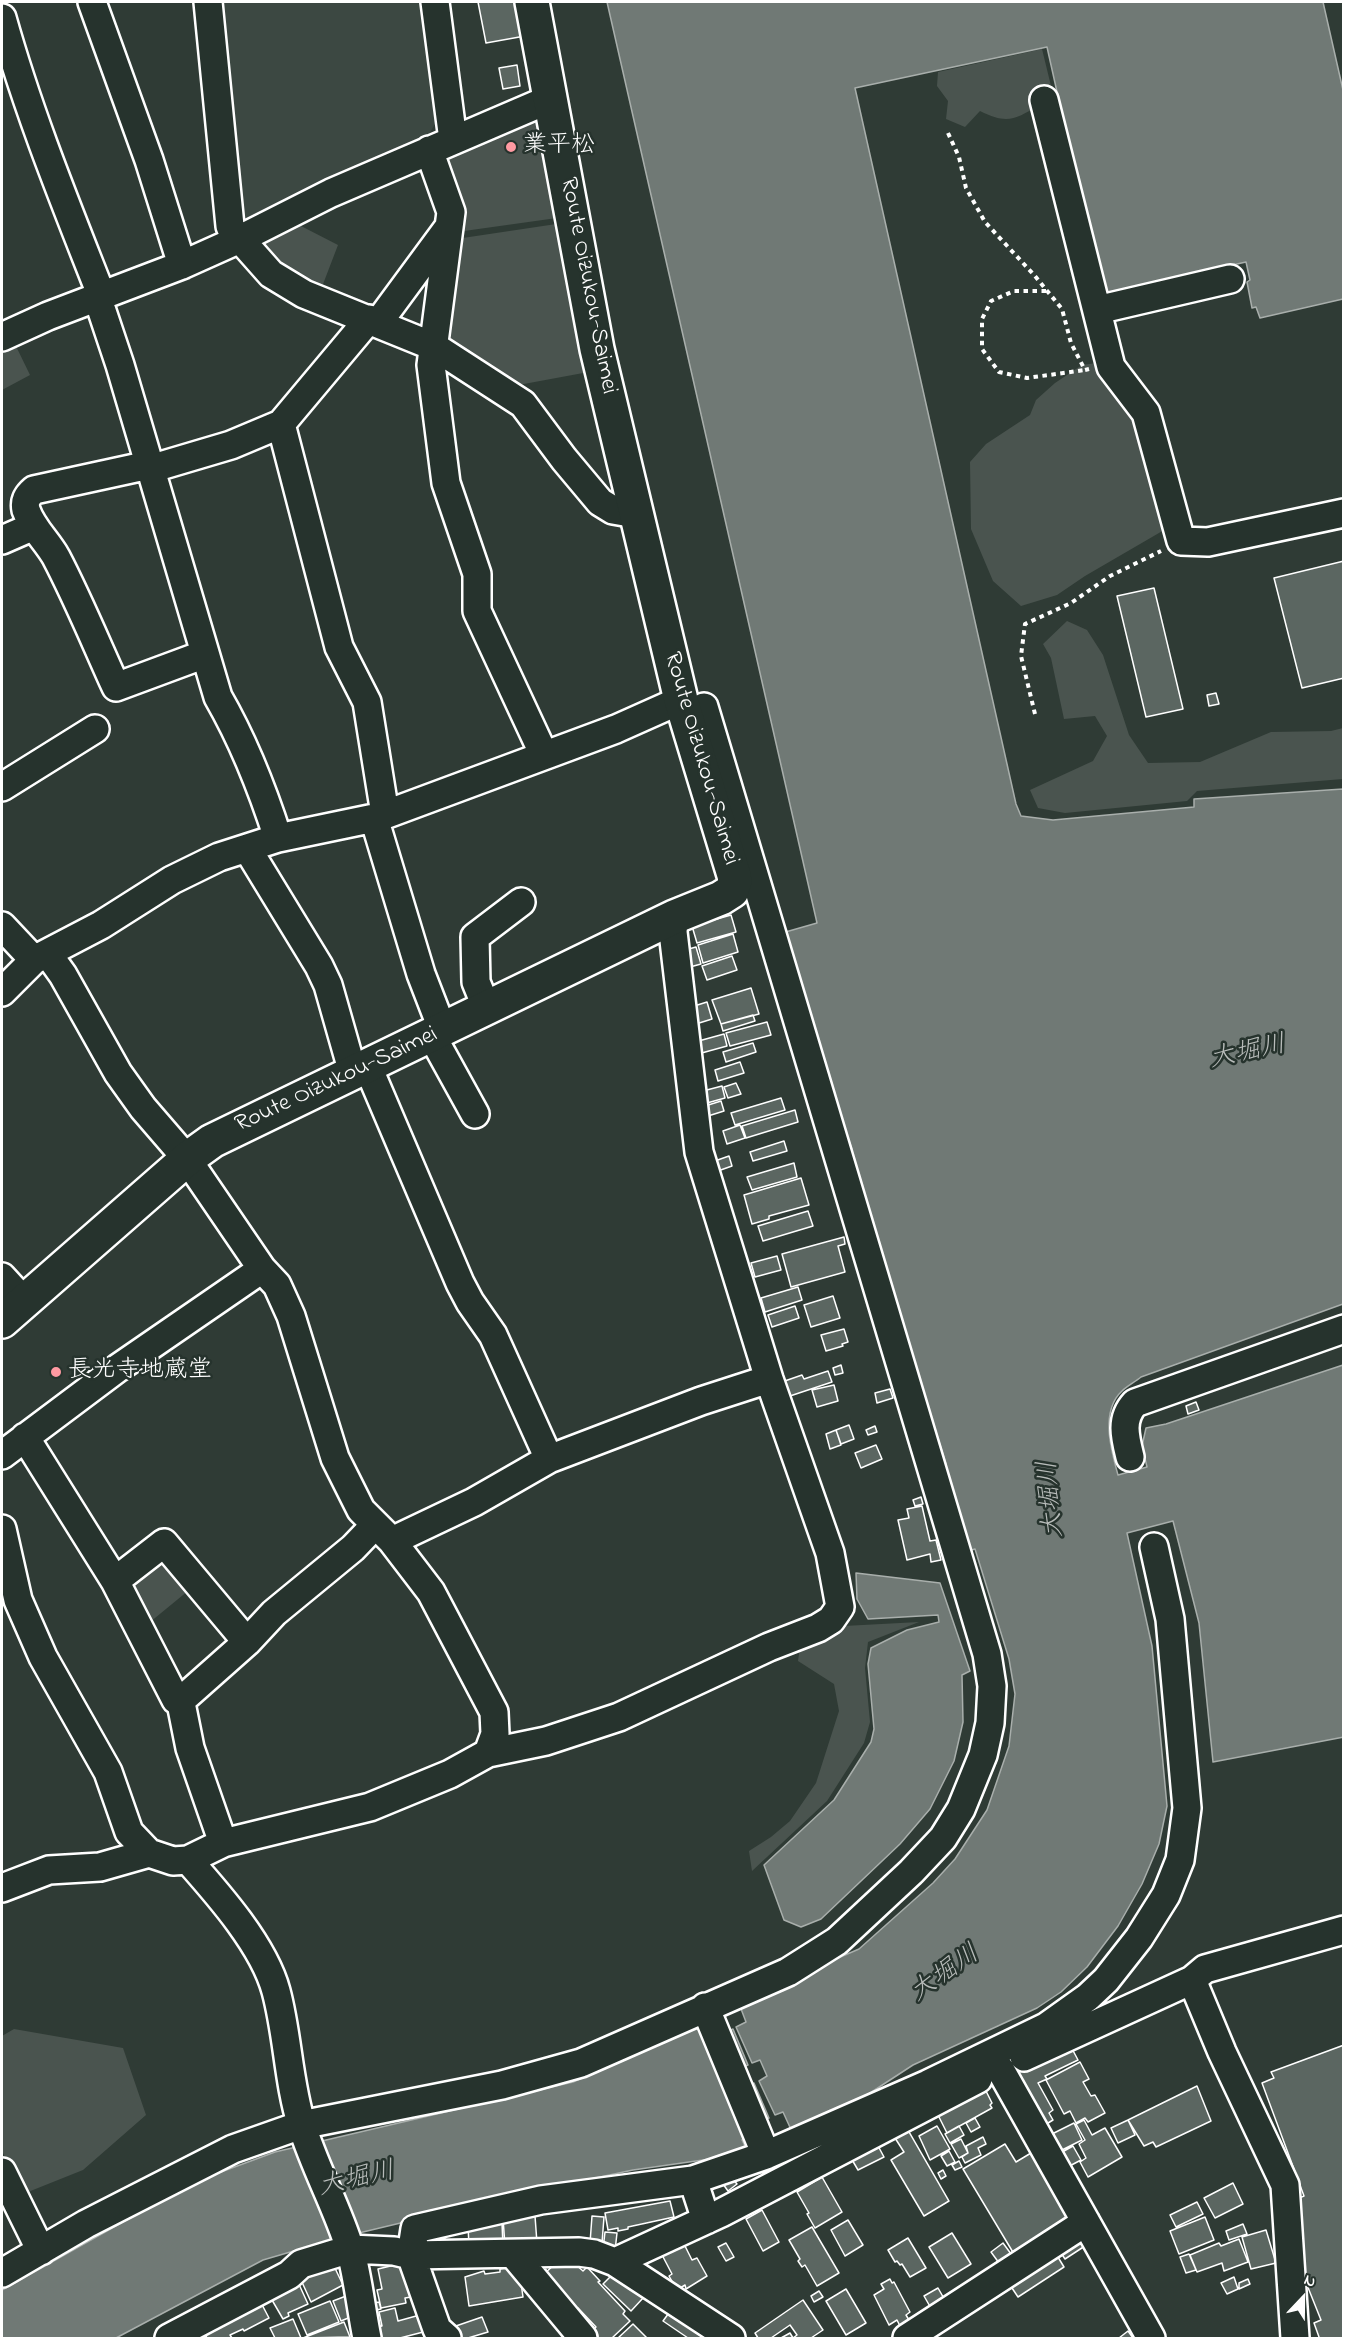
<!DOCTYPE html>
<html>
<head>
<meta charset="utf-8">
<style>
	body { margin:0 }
	#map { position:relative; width:1345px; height:2340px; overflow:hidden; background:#2f3b35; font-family:"Indie Flower",sans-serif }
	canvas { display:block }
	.frame { position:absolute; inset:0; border:3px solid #fff; pointer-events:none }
	.north { position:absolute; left:1273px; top:2268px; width:60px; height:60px; -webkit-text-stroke:4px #26332d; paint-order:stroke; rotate:22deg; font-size:16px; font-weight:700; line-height:24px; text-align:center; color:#fff }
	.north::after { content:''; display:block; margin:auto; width:21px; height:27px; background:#fff; clip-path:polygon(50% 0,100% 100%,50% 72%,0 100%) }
</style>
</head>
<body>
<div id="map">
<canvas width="1345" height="2340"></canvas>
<div class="frame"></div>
<div class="north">N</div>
</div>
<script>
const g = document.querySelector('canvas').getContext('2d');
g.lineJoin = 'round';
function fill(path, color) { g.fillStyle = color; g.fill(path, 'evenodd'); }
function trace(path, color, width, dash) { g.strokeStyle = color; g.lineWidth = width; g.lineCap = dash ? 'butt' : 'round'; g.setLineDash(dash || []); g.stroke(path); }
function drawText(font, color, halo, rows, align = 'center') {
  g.font = font + ' "Indie Flower","Klee One",sans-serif'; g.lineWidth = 5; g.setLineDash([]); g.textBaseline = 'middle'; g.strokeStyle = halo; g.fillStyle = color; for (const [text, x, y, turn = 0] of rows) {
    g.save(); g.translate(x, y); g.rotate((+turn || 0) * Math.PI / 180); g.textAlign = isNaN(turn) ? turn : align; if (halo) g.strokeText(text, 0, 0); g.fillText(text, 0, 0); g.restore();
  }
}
fill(new Path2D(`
	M218,2H425L440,115L427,138L239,230Z`), '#3c4842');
fill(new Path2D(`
	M1042,49L1051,86L1039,90L1040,105C1015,119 1008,125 980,111L965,127L946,119L948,101L937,86L938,72Z
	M534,121L547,136L564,217L457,232L441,171L450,156L501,133Z
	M563,223L594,371L513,386L443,338L456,239Z
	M301,226L338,245L320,292L296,281L266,251L265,244Z
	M13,340L30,375L2,390V346Z
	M1104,362L1141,410L1171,526L1085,576L1057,595L1021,606L993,581L971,529L970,462L986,444L1030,415L1036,400L1055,383L1082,365Z
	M1067,621L1087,630L1103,655L1129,735L1148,763L1200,762L1271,732L1331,731L1343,728V779L1197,791L1187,801L1065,813L1038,808L1030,790L1093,761L1107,736L1095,716L1064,719L1051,658L1043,644Z
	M163,1548L194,1586L144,1627L126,1577Z
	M919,1622L868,1642L865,1668L870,1722L864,1743L827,1801L752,1871L749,1851L771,1837L790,1821L816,1783L839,1711L834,1684L798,1661L800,1647L844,1626Z
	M14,2029L123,2048L146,2115L83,2170L23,2194L2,2151V2036Z`), '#4a544f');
const water = new Path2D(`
	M607,2H1323L1343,90V299L1260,318L1256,307L1252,308L1247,282L1250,280L1246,262L1102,294L1047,47L855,88L1016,804L1021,816L1053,820L1194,807V799L1343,789V1304L1141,1377C1135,1382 1127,1386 1122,1391C1100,1411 1111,1450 1118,1475L1147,1467L1142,1446L1146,1428L1166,1424L1343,1365L1344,1737L1213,1762L1199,1623L1173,1521L1127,1533L1152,1646L1167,1806L1159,1844L1142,1884L1118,1926L1087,1967L1061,1992L1037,2008L913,2065L844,2110L793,2134L783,2112L775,2115L759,2081L767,2076L760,2060L752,2063L736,2027L746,2022L738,2001L859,1949L933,1883L955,1859L987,1810L1009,1746L1015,1694L1009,1659L975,1549L968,1551L943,1467L946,1464L848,1151L852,1149L845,1130H841L782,933L817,923Z
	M856,1573L940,1583L970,1671L962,1675L963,1722L954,1761L930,1809L900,1844L821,1919L801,1927L784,1920L764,1865L834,1800L871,1742L874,1729L868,1664L871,1648L907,1630L939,1622L938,1615L868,1619L857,1599Z
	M695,2017L752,2134L742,2140L746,2148L724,2157L633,2170L534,2191L338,2238L263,2260L116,2338H2V2290L194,2182L275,2152L573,2082L620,2062Z
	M733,2029L748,2065L743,2067L750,2084L754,2083L769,2118L758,2123L722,2034Z`);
fill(water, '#707975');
trace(water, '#a9afac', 1.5);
const building = new Path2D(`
	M478,2H518L525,36L486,43Z
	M517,65L520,86L503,89L499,68Z
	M1344,561V678L1302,688L1274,578Z
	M1154,588L1183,709L1146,717L1117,596Z
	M1216,693L1219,704L1209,706L1207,695Z
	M731,915L736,932L697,943L692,926Z
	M733,934L738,952L703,963L698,945Z
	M696,947L701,964L690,967L685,950Z
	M732,956L737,970L707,980L702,966Z
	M751,988L759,1014L721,1024L712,1000Z
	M707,1002L712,1019L696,1024L691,1007Z
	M753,1015L755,1021L723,1031L721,1024Z
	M767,1022L771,1035L730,1046L726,1033Z
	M724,1034L727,1046L698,1054L695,1042Z
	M753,1043L756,1052L726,1062L723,1052Z
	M740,1062L744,1073L718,1081L715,1070Z
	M736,1083L741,1094L728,1098L724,1087Z
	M722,1086L725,1098L707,1103L703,1091Z
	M781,1098L785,1110L735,1125L731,1113Z
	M721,1101L724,1111L708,1116L705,1106Z
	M795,1110L798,1122L746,1138L742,1126Z
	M740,1125L745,1138L727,1144L723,1131Z
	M784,1141L787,1151L753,1161L750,1152Z
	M729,1156L732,1166L715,1172L712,1162Z
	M794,1163L797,1177L752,1190L747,1177Z
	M801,1178L809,1205L769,1216V1219L752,1224L744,1195Z
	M808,1211L813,1226L763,1241L758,1226Z
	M844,1237L845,1244L838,1246L845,1272L791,1287L782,1254Z
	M777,1256L781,1270L755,1277L751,1263Z
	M798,1287L802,1300L765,1312L761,1298Z
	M833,1296L840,1318L811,1327L804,1305Z
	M795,1306L799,1318L772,1327L768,1315Z
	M844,1329L848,1342L842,1344L843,1346L826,1351L821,1335Z
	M841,1365L843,1373L835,1375L833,1368Z
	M828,1371L832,1382L784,1398L779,1383L802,1375L804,1379Z
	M834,1385L838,1401L817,1407L812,1390Z
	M890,1389L893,1398L877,1403L875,1393Z
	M1196,1402L1199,1410L1188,1414L1186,1406Z
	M849,1425L854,1439L841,1444L836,1430Z
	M875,1426L877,1432L868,1435L866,1430Z
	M836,1430L841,1445L830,1449L826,1434Z
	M876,1445L882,1459L861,1468L855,1453Z
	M921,1497L923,1504L915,1506L913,1500Z
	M922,1506L930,1541L936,1540L941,1560L931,1562L930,1554L907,1560L898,1520L909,1518L907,1509Z
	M1070,2045L1078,2060L1045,2076L1047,2079L1038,2083L1053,2110L1049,2113L1053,2120L1040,2128L1011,2074Z
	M1344,2045V2338H1318L1319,2337L1314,2323L1321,2320L1299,2265L1294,2200L1304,2196L1262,2083L1274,2078L1271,2072Z
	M1080,2062L1089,2079L1083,2082L1091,2096L1095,2095L1105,2113L1088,2122L1085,2118L1076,2123L1070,2111L1064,2114L1046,2080Z
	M1197,2086L1211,2121L1156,2147L1153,2142L1144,2146L1128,2120Z
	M981,2089L983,2093L986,2091L992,2103L990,2105L992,2108L947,2133L937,2113Z
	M975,2118L980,2127L971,2132L966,2123Z
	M1084,2120L1092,2135L1105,2128L1122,2157L1088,2177L1080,2162L1086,2158L1079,2144L1085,2140L1076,2124Z
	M1128,2120L1135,2135L1118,2143L1111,2128Z
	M1074,2123L1082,2140L1054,2154L1046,2137Z
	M937,2126L950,2149L930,2160L919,2136Z
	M959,2126L964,2135L950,2143L945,2134Z
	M908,2130L949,2201L924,2216L891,2160L904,2152L895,2138Z
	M983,2137L986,2144L978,2148L981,2155L965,2163L962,2157L968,2153L966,2146Z
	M961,2139L968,2153L959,2158L951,2144Z
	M877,2144L884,2157L858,2170L851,2158Z
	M1005,2144L1016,2162L1036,2150L1078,2221L1017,2259L963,2169Z
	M1073,2146L1081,2160L1062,2170L1055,2156Z
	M949,2151L955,2162L947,2166L941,2156Z
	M959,2161L962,2167L955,2170L952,2165Z
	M943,2170L946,2176L941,2179L938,2173Z
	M822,2177L842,2212L815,2228L807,2214L809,2213L797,2192Z
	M732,2178L737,2184L728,2191L723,2184Z
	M1233,2183L1243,2204L1215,2218L1204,2198Z
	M670,2201L674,2217L628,2227V2229L618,2231V2228L608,2230L605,2213Z
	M1197,2202L1203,2214L1176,2227L1170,2215Z
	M762,2210L779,2242L763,2251L746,2219Z
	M535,2216L537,2243L505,2246L503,2218Z
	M592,2216L604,2217L602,2243H590Z
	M1205,2217L1214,2240L1179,2254L1170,2231Z
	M848,2220L863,2245L845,2256L831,2230Z
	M502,2223L503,2247H469L468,2225Z
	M1243,2224L1247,2234L1229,2240L1226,2231Z
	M812,2227L839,2273L817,2286L805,2265L802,2267L798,2261L800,2259L789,2240Z
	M1266,2230L1276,2263L1251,2269L1242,2237Z
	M605,2232L617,2233L615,2251L603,2249Z
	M1079,2232L1088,2244L1065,2259L1057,2247Z
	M952,2233L971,2264L948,2278L929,2247Z
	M908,2238L926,2268L910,2277L902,2264L900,2265L897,2261L895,2262L888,2250Z
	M1239,2239L1248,2262L1224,2271L1222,2263L1197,2272L1190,2255L1219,2243L1221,2246Z
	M683,2242L692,2260L697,2258L707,2276L686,2289L685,2285L677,2290L669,2276L672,2274L661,2253Z
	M726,2243L734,2257L726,2261L718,2247Z
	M1003,2243L1014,2258L1002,2267L991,2252Z
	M1053,2249L1064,2267L1018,2297L1006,2279Z
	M1189,2254L1196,2270L1186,2273L1180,2257Z
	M559,2260L565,2267L569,2263L575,2264L583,2271L587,2267L600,2281L598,2282L625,2311L623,2314L630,2321L612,2338H592L588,2335L596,2327L578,2308L573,2313L542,2276Z
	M403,2263L411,2297L405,2298L406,2303L381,2308L377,2290L382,2289L378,2269Z
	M333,2264L343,2285L311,2302L301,2280Z
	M509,2267L519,2269L523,2297L469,2306L465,2277L484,2271L485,2274L500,2272V2269Z
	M616,2271L644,2297L631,2311L603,2284Z
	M1234,2277L1238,2289L1227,2294L1221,2283Z
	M890,2279L892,2283L894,2282L910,2312L906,2315L912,2325L902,2330L897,2320L889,2325L874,2295L884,2289L881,2284Z
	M1248,2279L1250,2284L1239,2289V2283Z
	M297,2280L308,2304L288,2313L289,2316L283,2319L272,2300L274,2299L271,2292Z
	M938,2288L946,2302L932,2310L924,2296Z
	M846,2289L866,2323L846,2335L826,2301Z
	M819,2291L823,2297L814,2302L811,2296Z
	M346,2296L353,2316L341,2321L333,2301Z
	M259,2299L269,2318L244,2331L243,2329L230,2335L232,2338H207L201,2328Z
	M803,2300L823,2330L811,2338H781L790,2333L793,2338L797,2335L790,2325L771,2338H758L755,2333Z
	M330,2301L339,2322L307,2335L298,2314Z
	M379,2302L381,2309L371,2311L370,2304Z
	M674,2306L710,2331L705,2338H688L663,2321Z
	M395,2308L398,2321L427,2313L431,2330L400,2338H376L373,2328L382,2326L379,2312Z
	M482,2317L488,2332L468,2338H458L453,2327Z
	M293,2319L301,2338H275L270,2328Z
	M344,2322L350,2337L303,2338Z
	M633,2324L647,2338H618Z
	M1128,2331L1133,2338H1119Z`);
fill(building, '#5b6661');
trace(building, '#fff', 1.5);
const minor = new Path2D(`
	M92,2L149,160L182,265
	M208,2L230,226L236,241
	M435,2L453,140
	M2,18C28,111 64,200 99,289L100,305L120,365L218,697C244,742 262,788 278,838
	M1044,100L1111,367L1146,413L1181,541L1208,542L1344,513
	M429,150L451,212L431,365L446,483L477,574V611L544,755
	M240,239L271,274L304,294L435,347L523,404L564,459L600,502L613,510L636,514
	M1097,310L1230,279
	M369,319L281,424L339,647L367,702L385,814
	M378,323L448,228
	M2,337L48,316L182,265L240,239L331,193L550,99
	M149,465L34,490C27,496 24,501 26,510C32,528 47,541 56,557C78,599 96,643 116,687L205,654
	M150,469L231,445L281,424
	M2,540L34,526
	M2,787L95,729
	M374,818L421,974L443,1031
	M247,848L319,966L328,985L353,1073
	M2,926L34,960
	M48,954L63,975L118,1073L143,1108L187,1159L262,1269L277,1285L291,1316L335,1458L361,1510L392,1541L431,1592L494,1712L495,1734L488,1753
	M2,992L34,960L101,925L172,880L219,857L278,838L379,817L616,729L681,700
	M487,1009L476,982L475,937L521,902
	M432,1036L475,1114
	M368,1067L460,1283L470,1302L493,1335L549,1459
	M2,1277L24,1301
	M25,1437L115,1581L176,1700L181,1703
	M2,1455L118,1368L262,1269
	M1130,1457C1125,1437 1120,1419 1135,1403L1344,1329
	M2,1529L18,1600L43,1657L108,1772L129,1832L149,1853L173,1861L188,1860L223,1843L370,1807L450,1774L488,1753L546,1741L619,1717L769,1647L818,1628L831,1620L840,1607L830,1553L769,1379L699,1152L673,932L674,917
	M392,1541L474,1502L549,1459L701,1401L769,1379
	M115,1581L164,1543L247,1642
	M223,1843L190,1748L181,1703L185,1697L247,1642L274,1613L353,1548L375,1525
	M188,1860C219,1895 264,1946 276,1991C288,2035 288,2082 302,2126C315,2168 337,2207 350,2249C358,2277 361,2309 367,2338
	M2,1888L49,1870L100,1867L149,1853
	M1192,1980L1222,2052L1285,2185L1295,2338
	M705,2007L766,2155
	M1024,2057L1192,1980L1205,1969L1344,1930
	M1000,2069L1151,2338
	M2,2172L41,2251
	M706,2220L693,2180L766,2155L928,2084L1046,2027L1088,1997L1106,1980L1139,1938L1166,1895L1180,1860L1187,1808L1170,1619L1154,1547
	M514,2255L583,2338
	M615,2262L721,2213L978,2079
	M2,2273L86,2224L233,2149L301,2125L502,2085L581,2063L788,1972L837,1941L911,1872L943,1838L961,1809L983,1755L990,1723L992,1686L987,1654L704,707
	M169,2338L289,2275L301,2264L350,2249L394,2251L411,2255L579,2252L594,2254L615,2262L731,2338
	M447,2338L437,2329L411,2255L415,2229L541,2200L693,2180
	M907,2338L1086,2222`);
const major = new Path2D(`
	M2,1321L187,1159L212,1141L674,917L721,898L732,891L735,881L734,875L681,700L597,349L532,2`);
trace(minor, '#fff', 32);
trace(major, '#fff', 38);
trace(new Path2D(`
	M948,133L959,157L966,188L985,222L1035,276L1062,309L1071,343L1085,370L1089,369
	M1046,291H1014L991,301L982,319V349L999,372L1027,378L1085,370
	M1035,714L1021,656L1025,624L1071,603L1110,576L1161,551`), '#fff', 4, [4.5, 4.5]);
trace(minor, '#26332d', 27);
trace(major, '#26332d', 33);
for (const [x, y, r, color] of [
	[511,147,6,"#ff9aa2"],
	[56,1372,6,"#ff9aa2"]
]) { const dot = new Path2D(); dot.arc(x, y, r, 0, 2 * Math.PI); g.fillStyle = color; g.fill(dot); trace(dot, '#26332d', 2); }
drawText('24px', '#fff', '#26332d', [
	["業平松",523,147],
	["長光寺地蔵堂",68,1372]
], 'left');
drawText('24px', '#fff', '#26332d', [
	["Route Oizukou-Saimei",587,286,79],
	["Route Oizukou-Saimei",700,759,74],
	["Route Oizukou-Saimei",337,1081,-25]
]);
drawText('italic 26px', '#b8bcba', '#26332d', [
	["大堀川",1248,1054,-12],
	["大堀川",1053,1499,-95],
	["大堀川",946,1975,-35],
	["大堀川",357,2181,-13]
]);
</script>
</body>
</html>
